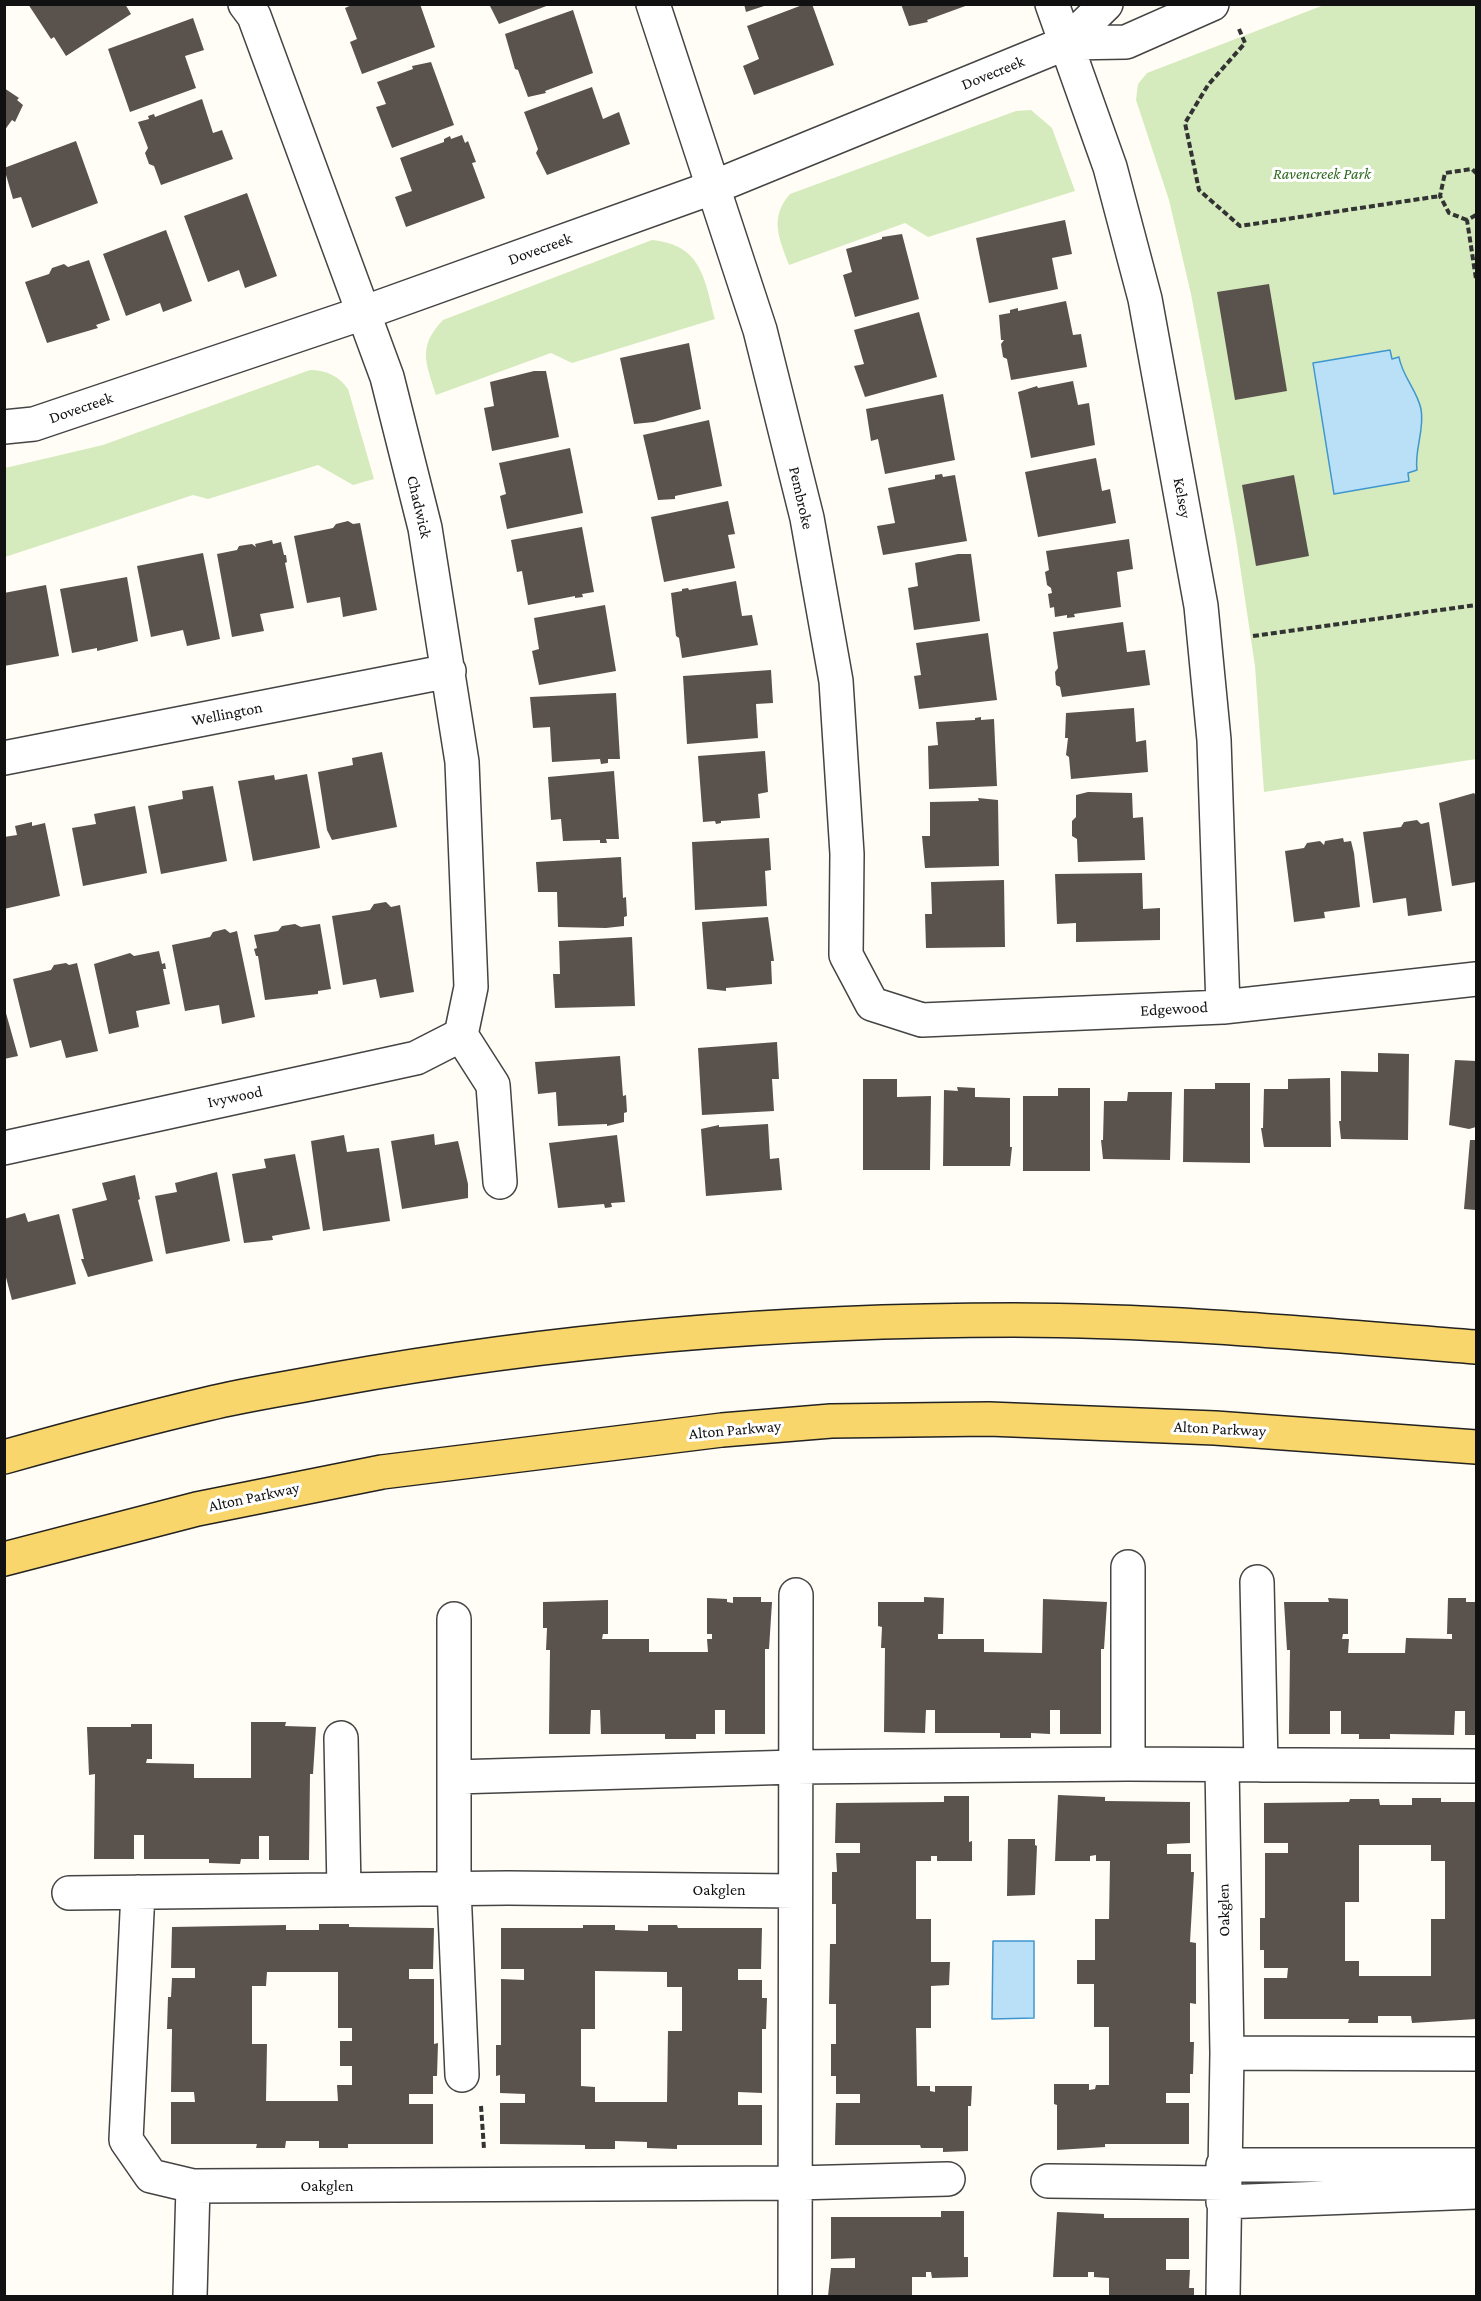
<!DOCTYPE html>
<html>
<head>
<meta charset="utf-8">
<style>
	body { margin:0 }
	#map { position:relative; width:1481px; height:2301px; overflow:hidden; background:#fffdf5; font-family:"Crimson Pro",serif }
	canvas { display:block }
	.frame { position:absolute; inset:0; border:6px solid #111; pointer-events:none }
</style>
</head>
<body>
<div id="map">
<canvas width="1481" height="2301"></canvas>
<div class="frame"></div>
</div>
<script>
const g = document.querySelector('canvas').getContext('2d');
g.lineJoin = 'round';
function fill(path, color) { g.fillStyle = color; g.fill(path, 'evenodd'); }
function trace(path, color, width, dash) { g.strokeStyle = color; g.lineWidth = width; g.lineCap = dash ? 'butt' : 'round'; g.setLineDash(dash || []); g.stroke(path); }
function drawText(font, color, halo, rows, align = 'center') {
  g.font = font + ' "Crimson Pro",serif'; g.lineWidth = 6; g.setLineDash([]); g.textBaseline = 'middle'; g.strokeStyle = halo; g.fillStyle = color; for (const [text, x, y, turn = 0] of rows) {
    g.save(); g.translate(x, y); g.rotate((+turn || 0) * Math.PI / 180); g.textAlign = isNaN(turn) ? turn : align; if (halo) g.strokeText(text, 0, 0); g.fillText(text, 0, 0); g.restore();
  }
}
fill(new Path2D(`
	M1324,5H1476V759L1264,792L1255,666L1236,539L1214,416L1191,294L1169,200L1136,100L1138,84L1147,73Z
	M1031,110L1052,128L1075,191L928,237L905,223L789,265C779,238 769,218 790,194L1016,111Z
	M652,240C702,245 704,278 715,319L572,363L551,353L436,395C426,363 417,347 443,320Z
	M310,370C326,370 339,376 348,389L374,479L353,485L318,465L208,499L193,495L5,557V468L103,445Z`), '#d5ebbd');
const water = new Path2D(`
	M1390,350L1392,359L1399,357C1402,376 1417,390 1421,409C1425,430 1414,450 1417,470L1408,473L1409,481L1334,494L1313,363Z
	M993,1941H1034V2018L992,2019Z`);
fill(water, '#b9e0f7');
trace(water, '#3f96cf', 1.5);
fill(new Path2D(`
	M28,4H125L131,14L66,56L54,37L51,39Z
	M354,4H420L435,47L362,74L350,42L357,39L345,8Z
	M489,4H549V5L499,24Z
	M744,4H767V5L746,12Z
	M805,4H812L834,65L754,95L743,66L759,59L747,26Z
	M901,4H968V5L927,20L928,22L909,26Z
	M573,10L593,73L545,91L546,93L528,97L518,70L515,69L505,34Z
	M193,18L204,50L185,56L196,88L130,112L108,49Z
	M431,62L454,125L392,148L376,107L386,104L377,82L413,69L412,66Z
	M592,87L603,119L619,112L630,144L547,175L536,153L538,149L524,112Z
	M4,88L19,98L17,100L23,105L15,122L12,120L4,131Z
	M202,99L213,133L222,130L233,159L161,185L154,166L149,164L145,153L148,148L138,122L149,119L148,116L154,114L155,117Z
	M462,135L465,143L468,141L476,162L472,163L485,198L406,227L395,197L412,191L400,158L444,142V139L450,136L451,139Z
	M76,141L98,203L32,228L21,197L13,199L4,168Z
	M247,193L277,276L245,288L239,270L208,282L184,216Z
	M1065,220L1072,254L1052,258L1058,289L989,303L976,238Z
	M166,230L192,301L163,312L160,303L126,316L103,254Z
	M902,234L919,299L855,317L843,275L852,272L846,249L882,239V237Z
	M89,260L110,320L96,325L98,328L47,343L25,282L49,274L52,268L64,264L68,267Z
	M1269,284L1287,391L1235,400L1217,292Z
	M1066,301L1073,335L1081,334L1087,367L1011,380L1007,359L1003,357L1001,344L1004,340H1001L999,315L1010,313V310L1018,308V311Z
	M919,312L937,377L865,397L854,366L864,364L854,330Z
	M689,343L701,409L654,422L634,424L620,358Z
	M534,371H546L559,437L492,451L484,408L494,406L490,382Z
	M1073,381L1078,405L1089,403L1095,445L1031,458L1018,392L1037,386L1038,388Z
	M943,394L955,460L885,474L878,439L871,441L866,409Z
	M709,420L722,486L675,496V499L658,500L643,435Z
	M570,448L583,513L507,529L500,496L506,494L499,463Z
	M1096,458L1102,491L1110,489L1116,523L1038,537L1025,472Z
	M942,474L943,477L955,475L967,541L883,555L877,526L895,523L888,488L935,479V475Z
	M1294,475L1309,556L1256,566L1242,485Z
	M728,501L735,534L728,535L735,568L664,582L651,517Z
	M348,521L353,524L360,523L377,610L343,617L340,597L307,603L294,536L333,528L336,524Z
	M582,527L594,592L582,594L583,597L575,598V596L528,605L522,571L517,572L511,540Z
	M1129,539L1133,569L1117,572L1121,607L1074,614L1075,617L1067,618V615L1055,617L1054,607L1050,608L1048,594L1052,593L1051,588L1047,585L1045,572L1049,570L1046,551Z
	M272,540L273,544L281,542L284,555H286L287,562L285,563L294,608L260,614L264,631L232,637L217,554L237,550L239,546L252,544L256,547L255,544Z
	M203,553L220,639L187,646L183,630L151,637L137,566Z
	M958,554H971L980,621L914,630L908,588L918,586L915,563Z
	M127,577L138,641L97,651V648L72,653L60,589Z
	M736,581L742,616L752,615L758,645L682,658L679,638L676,636L671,593L682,591V589L688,588L689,590Z
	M46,585L59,656L4,666V593Z
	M605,605L616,671L539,685L532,651L539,649L534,618Z
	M1123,622L1127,652L1145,650L1150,685L1062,697L1060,687L1056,685L1055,672L1058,668L1053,632Z
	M988,633L997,700L919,709L914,676L921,675L916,643Z
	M771,670L773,703L756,704L758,738L687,744L683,676Z
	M616,693L620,759H608V763L601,764L600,759L552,762L550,727L533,728L530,697Z
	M1134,708L1136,742L1146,740L1148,772L1071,779L1069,757L1066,755L1068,738H1065L1066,713Z
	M981,717V720L994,719L997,786L929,789L928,746L938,745L936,722L975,720V718Z
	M765,751L768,792L758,794L760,818L721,821V823L716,824L715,821L703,822L698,756Z
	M382,752L397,827L332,840L327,830L318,772L353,765L352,758Z
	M614,771L619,839H606L607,843H600V840L563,841L561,819L551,820L548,777Z
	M307,774L320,848L253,861L238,781L274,775L275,780Z
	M213,786L227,861L161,874L148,806L183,799L182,791Z
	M1088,792L1132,793L1133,818L1143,817L1145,860L1078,862L1077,839L1072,836V821L1076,817V795Z
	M1474,793L1476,796V882L1452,886L1439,803Z
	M978,798L998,800L999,866L925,868L922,836H930V802L979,801Z
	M135,806L147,873L83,886L72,828L96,824L94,814Z
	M1417,820L1421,824L1429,822L1442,911L1408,916L1406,898L1373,903L1363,832L1401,827L1404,822Z
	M32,822V826L45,823L60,896L4,909V837L17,835L15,826Z
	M769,838L771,870L765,871L767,906L695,910L692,842Z
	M1343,838L1344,842L1351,841L1354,853L1360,907L1324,912L1325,918L1294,922L1285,851L1304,848L1307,843L1320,841L1324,845L1325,841Z
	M621,857L623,898L626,897L627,916L624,917V926L606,928L558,927L557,892H538L536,862Z
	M1142,873L1143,909L1160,908V940L1076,942V923L1057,924L1055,874Z
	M1004,880L1005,947L926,948L925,914H932L931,882Z
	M386,902L391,907L400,905L414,992L380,998L376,979L343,985L332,916L370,910L374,904Z
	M768,917L774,961H771L772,984L726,988V991L707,989L702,922Z
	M295,924L301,927L320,924L331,989L318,991V994L265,1000L258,956H256L254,949L257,948L254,935L278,931L282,926Z
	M225,929L230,933L237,931L255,1017L222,1024L219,1005L185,1011L172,945L210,937L213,932Z
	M632,937L635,1006L555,1008L553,974H560L559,941Z
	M159,951L162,964L165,963L166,969H163L170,1004L136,1011L139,1027L109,1034L94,964L130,953L134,956Z
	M66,963L69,965L77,963L98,1051L66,1058L61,1040L30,1048L13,979L51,970L54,965Z
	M4,1006L18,1056L4,1059Z
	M777,1042L779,1079H772L774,1111L702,1115L698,1048Z
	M1378,1053L1409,1054L1408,1140L1341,1139L1339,1121H1341V1071L1378,1072Z
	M620,1056L623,1096L626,1095L627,1112L624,1113V1122L607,1126V1124L558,1126L556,1092L538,1094L535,1062Z
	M1455,1060L1476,1061V1127L1469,1129L1449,1125Z
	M1330,1078L1331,1147H1264L1261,1128H1263L1264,1089H1288V1079Z
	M863,1079H897V1097L931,1096L930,1170H863Z
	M1215,1083H1250V1163L1183,1162L1184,1089H1215Z
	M957,1087L975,1088V1097L1010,1098V1147H1012L1010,1166H943L944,1090L958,1091Z
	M1058,1088H1090V1171H1023V1096H1058Z
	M1128,1092H1172L1170,1160L1103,1159L1101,1140H1103L1104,1101H1127Z
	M768,1124L770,1159L779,1158L782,1190L706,1196L701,1129L719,1125V1127Z
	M434,1134L435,1145L458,1141L468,1184V1198L402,1209L391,1141Z
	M344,1135L347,1152L379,1148L390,1221L323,1231L311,1141Z
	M617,1135L625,1202L611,1203L612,1207L605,1208L604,1204L558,1208L549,1143Z
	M1470,1140H1476V1210L1464,1209Z
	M295,1154L310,1229L272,1236L273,1240L244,1243L232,1174L266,1168L264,1159Z
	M217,1172L230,1241L166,1254L155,1196L177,1192L175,1183Z
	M135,1175L140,1199L138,1200L153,1261L88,1277L81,1259H84L72,1209L107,1200L102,1183Z
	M25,1213L28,1222L59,1214L76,1284L12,1300L4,1270V1219Z
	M733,1597H761V1602H772L769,1649H765V1734H725V1710H715V1734H696V1739H665V1734H601L600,1710H591L590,1734H549L550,1650H546L547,1628H543V1602L608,1600V1634H603L602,1639H649V1652H708L707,1639H712V1634H707V1598L727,1599V1602L733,1603Z
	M924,1597L944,1598L943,1634H938V1639H984V1652L1042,1653L1043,1599L1107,1602L1104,1649H1101V1734H1060V1710H1050V1734L1031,1733V1738H1000V1733H935V1710H926L925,1733L884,1732L885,1648H881L882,1627L878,1626V1602H924Z
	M1328,1598L1348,1599V1634H1343L1342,1639H1349L1348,1653H1405L1406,1638L1452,1639V1634H1447L1448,1598H1466V1602H1476V1735H1465V1711H1455L1454,1735L1390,1734V1739H1359V1734H1341V1711H1330V1734H1289L1290,1650H1287L1284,1602H1329Z
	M251,1722H286L285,1726L316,1727L313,1774H310L309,1860H269V1836H259V1859H241L240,1864L209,1863V1859H144V1835H134V1859H94L95,1774L89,1775L87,1727H131V1724H152V1759H147L146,1763L194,1764V1778H251Z
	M1058,1795L1105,1797V1801L1190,1802V1843L1167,1844V1854H1191V1872H1194L1190,1942L1196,1943V2004L1190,2003V2042H1194L1193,2074H1190V2093H1166V2103H1189V2144H1105V2147L1057,2150V2105L1054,2104V2084H1089V2090L1095,2089L1096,2085H1109V2027H1094V1984H1077V1960H1095V1919H1109L1110,1861H1096V1855L1090,1856V1861H1055Z
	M944,1796H969V1842L972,1841V1861H937V1856H931V1861H916V1919H931V1962H950L949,1985L931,1986V2028H916L917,2086H930V2091L935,2092V2086H972L971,2106H968V2151L943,2152V2148H921L920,2145H835L836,2103H860V2094H836V2076H831V2044H836V2004H829L830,1944H836V1904H832V1872H837L836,1853H860V1843H835L836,1803L944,1802Z
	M1412,1798H1441V1802H1476V2019L1412,2023L1411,2016H1378V2023H1348L1349,2019H1264V1978H1287L1288,1968H1264V1950H1260V1918H1265V1853H1288V1843H1264V1803L1349,1802L1350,1799H1379L1380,1805H1412ZM1359,1845H1431V1861H1445V1919H1431V1976H1359V1961H1345V1902H1359Z
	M1008,1839H1035V1845L1037,1846L1035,1895L1007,1896Z
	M319,1924H349V1927L434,1928L433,1969H409V1979H434V2044L438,2043L437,2076H433V2094H409V2104H433V2144H348V2148H319V2141H286L285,2148H256L257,2144H171V2102H195L194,2092H171L172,2029H167L168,1997H171L172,1978H195V1968H171L172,1927L286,1925V1930H319ZM267,1972H338V2028H352V2041H340V2066H352V2085H337L338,2101H266L267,2044H252V1986H266Z
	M583,1925H615V1930L648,1931V1925H677L678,1928H762L761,1969H738V1980H762V1998H767L766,2029H762V2093L738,2092V2105H762V2145H677V2149L647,2148V2142L615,2141V2149H585V2145L500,2144V2103H525V2094L500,2093V2075L496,2076V2045H501V1979L524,1980V1969H501V1928H583ZM595,1971L667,1972V1987H682V2031H668L667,2102H595V2087L581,2086V2029H595Z
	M941,2211H964V2257H968V2277L932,2278L931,2272H926V2277H912V2296H828L831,2268H855V2258L831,2259V2217H941Z
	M1057,2212L1104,2214V2218H1189V2259H1166V2270H1190L1189,2288H1194V2296H1109V2278L1094,2277V2272H1088V2277H1053Z`), '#5a524d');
const minor = new Path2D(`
	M245,4L254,16L387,377L425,528L462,762L471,987L461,1035
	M653,4L760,330L807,518L836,681L847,854L846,955L872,1004L922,1020L1223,1007L1476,979
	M1052,4L1110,167L1145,299L1201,606L1214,740L1223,1007
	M1066,43L1106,4
	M4,427L34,424L363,313L714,187L1066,43L1126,42L1212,4
	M4,758L449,671
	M461,1035L493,1085L500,1182
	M4,1148L416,1058L461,1035
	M1128,1567V1764
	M1257,1582L1261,1765
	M454,1619V1889L462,2075
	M341,1738L344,1890
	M1222,1766L1227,2053L1223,2296
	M455,1777L795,1767L1128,1764L1476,1766
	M138,1892L126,2140L151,2176L193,2186L795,2183L948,2179
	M69,1893L508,1888L795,1891
	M1227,2053L1476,2054
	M1223,2165H1476
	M1048,2181L1223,2183
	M1223,2202L1476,2192
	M190,2296L193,2186
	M795,2296L796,1595`);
const major = new Path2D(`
	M4,1457C72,1438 139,1420 207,1404C248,1394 290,1388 331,1380C557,1339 785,1320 1014,1320C1168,1320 1323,1335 1476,1347
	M4,1559L197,1509L382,1472L722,1430L831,1421L989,1419L1215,1428L1476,1447`);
trace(minor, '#444', 36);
trace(major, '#222', 36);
trace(new Path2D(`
	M1239,29L1245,43L1208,85L1185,123L1199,190L1240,226L1440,196
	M1476,215L1467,220L1476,279
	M1467,220L1449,213L1440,196L1445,173L1472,169L1476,173
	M1253,636L1476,605
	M481,2106L484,2149`), '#333', 4, [6, 3]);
trace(minor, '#fff', 33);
trace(major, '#f9d66b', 33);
drawText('16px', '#111', '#fff', [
	["Dovecreek",993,73,-22],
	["Dovecreek",540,249,-20],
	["Dovecreek",81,408,-19],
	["Pembroke",801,498,77],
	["Kelsey",1182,498,80],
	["Chadwick",419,507,77],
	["Wellington",227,714,-11],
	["Edgewood",1174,1009,-3],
	["Ivywood",235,1097,-12],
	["Alton Parkway",1220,1429,3],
	["Alton Parkway",735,1430,-5],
	["Alton Parkway",254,1497,-12],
	["Oakglen",719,1890],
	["Oakglen",1224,1910,-91],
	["Oakglen",327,2186]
]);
drawText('italic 16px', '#2f6b1f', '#fff', [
	["Ravencreek Park",1322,174]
]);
</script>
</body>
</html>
